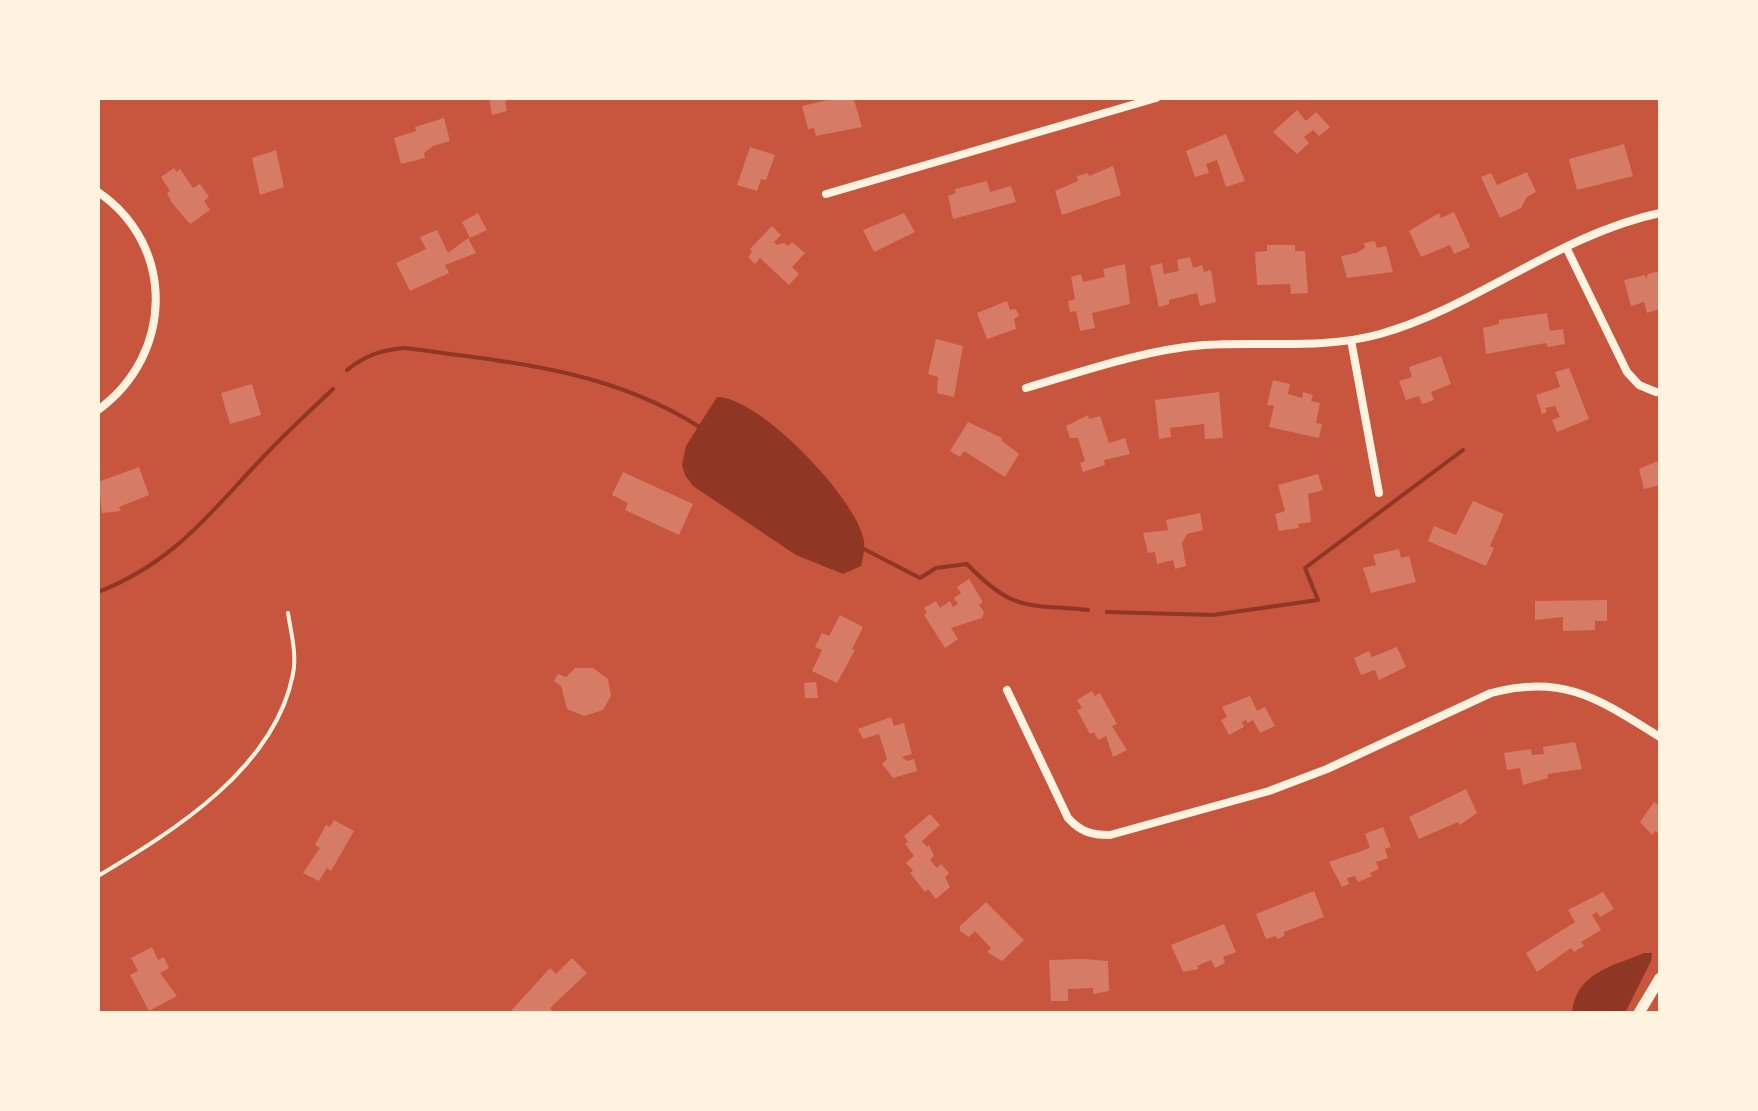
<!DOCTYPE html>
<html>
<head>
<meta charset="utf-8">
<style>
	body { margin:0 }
	#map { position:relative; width:1758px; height:1111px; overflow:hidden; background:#c8553d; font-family:"Times New Roman",serif }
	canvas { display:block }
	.frame { position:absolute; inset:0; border:100px solid #fff3e0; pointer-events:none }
</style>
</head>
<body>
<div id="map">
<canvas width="1758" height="1111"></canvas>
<div class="frame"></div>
</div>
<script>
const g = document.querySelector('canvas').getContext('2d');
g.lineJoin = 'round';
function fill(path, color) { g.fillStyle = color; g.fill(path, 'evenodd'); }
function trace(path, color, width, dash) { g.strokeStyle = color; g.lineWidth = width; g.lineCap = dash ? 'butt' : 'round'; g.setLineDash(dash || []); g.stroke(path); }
fill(new Path2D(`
	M717,397C760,397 858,500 864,541C865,549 863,558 861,566L843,574L796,555L693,486L685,475L682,465L686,446Z
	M1644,953H1652L1651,961L1625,1013H1572C1576,972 1612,967 1644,953Z`), '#8f3625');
trace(new Path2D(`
	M347,370C366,355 381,350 405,348C509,362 607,369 698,426
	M864,549L920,578L936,568L967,564C1013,612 1026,604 1088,610
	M98,592C177,561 210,512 267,453C288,431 311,410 333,389
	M1107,612L1213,615L1318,600L1305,568L1463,450`), '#8f3625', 4);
fill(new Path2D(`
	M489,98H509L505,102L507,111L492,115Z
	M837,98L854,100L862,127L816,136L814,128L808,129L802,106Z
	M1297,110L1306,121L1316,112L1330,127L1319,136L1313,130L1304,137L1309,143L1297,154L1273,132Z
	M444,118L450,141L433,146L424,153L425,158L401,164L394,138L416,131L415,127Z
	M1226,134L1245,181L1226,187L1217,160L1206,164L1209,173L1195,177L1186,151Z
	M1624,144L1633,176L1577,190L1569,159Z
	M750,147L775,155L766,180L761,179L757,191L737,185Z
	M276,150L284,187L260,195L252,158Z
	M1113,166L1121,195L1062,215L1055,191L1078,181L1077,176L1088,173L1089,176Z
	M174,168L177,172L180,169L193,188L200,184L209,197L204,201L210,210L190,224L172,203L167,193L170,191L161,177Z
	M1527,172L1536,192L1527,197L1521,208L1500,218L1481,177L1491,173L1497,185Z
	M987,181L990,192L1011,186L1016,202L953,219L948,196L956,193L955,189Z
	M1454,212L1470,247L1454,254L1450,245L1421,257L1409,231L1439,213L1441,218Z
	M478,213L487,230L470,238L462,222Z
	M904,213L915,232L874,252L863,230Z
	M772,226L781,235L774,242L777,245L784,243L788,246L792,242L805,253L792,267L799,274L789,285L760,258L755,264L748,257L752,252L750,249Z
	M437,230L448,253L468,238L476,253L445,265L449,273L410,291L396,263L426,249L420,237Z
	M1375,241L1377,248L1386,246L1393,272L1347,278L1341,256L1356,253L1365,248L1364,243Z
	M1267,245H1295V251H1305L1308,293L1291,294L1290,284L1257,285L1255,252L1267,251Z
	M1190,257L1193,268L1202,265L1204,272L1211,270L1216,302L1200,306L1197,293L1169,300V304L1159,307L1150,266L1162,263L1164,274L1179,271L1177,260Z
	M1125,264L1130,304L1092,313L1095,328L1080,331L1076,311L1070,312L1068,301L1075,299L1071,277L1081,274L1083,282L1105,277L1103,269Z
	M1660,271V309L1647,313L1644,302L1631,306L1624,280L1645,275L1646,279L1648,274Z
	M1007,301L1010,310L1016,309L1019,316L1014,319L1016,329L987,339L977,313Z
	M1547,313L1550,331L1563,329L1565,344L1548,347L1546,343L1486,354L1483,328L1499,324V320Z
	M936,339L963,346L954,397L937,393L938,377L928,374Z
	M1441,356L1451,384L1431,392L1434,400L1422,404L1419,396L1406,400L1399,381L1412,377L1409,367Z
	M1569,368L1589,419L1557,432L1552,420L1560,417L1555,406L1545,408L1547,412L1542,414L1536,395L1560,387L1555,372Z
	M1273,380L1290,384L1288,394L1302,398L1303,392L1313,395L1311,401L1320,403L1316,423L1322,424L1319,438L1269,427L1274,406L1267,405Z
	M252,384L261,415L230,424L221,393Z
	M1219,392L1223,438L1205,439L1204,424L1170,428L1171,437L1159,439L1155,400Z
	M1088,415L1089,419L1100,416L1109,443L1125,438L1130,454L1104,460L1105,465L1083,472L1080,463L1085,461L1078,438H1070L1066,426Z
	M968,422L1002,438L1001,440L1019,454L1005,477L964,451L960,457L950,451Z
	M1660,460V485L1644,489L1639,469Z
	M139,467L149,495L119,507L121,511L102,513L98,482Z
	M623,472L693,504L679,535L625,510L628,503L612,495Z
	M1318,474L1323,490L1308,494L1311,522L1298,524L1299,528L1279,531L1275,514L1285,511L1278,485Z
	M1473,501L1504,514L1490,546L1494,548L1486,566L1428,541L1434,526L1456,535Z
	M1200,513L1203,530L1187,534L1182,543L1186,566L1175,569L1173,560L1157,564L1155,552L1148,553L1143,533L1168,530L1166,520Z
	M1399,549L1401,558L1409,556L1416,582L1371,593L1363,568L1376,565L1373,555Z
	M969,579L983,602L979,605L984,612L982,618L951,628L958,639L945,648L924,615L927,613L924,608L936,601L940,608L950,601L953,607L958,604L954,598L961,593L957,587Z
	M1607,600V621H1595V630L1563,631V617L1535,620V601Z
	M840,615L863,627L852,649L855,650L837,683L812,671L822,650L815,647L822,633L829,636Z
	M1397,647L1406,667L1379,680L1375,670L1361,675L1354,658L1369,651L1372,657Z
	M575,668H593L608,679L611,696L603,710L584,716L567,709L561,686L554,681L558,674L566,677Z
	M816,682L818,698H805L804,683Z
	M1092,691L1095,696L1100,693L1117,724L1112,726L1127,750L1113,757L1106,736L1098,740L1094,732L1090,734L1077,710L1082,708L1077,700Z
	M1250,696L1257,711L1265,707L1275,726L1260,733L1253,720L1248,723L1246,720L1242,722L1244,727L1229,735L1221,720L1227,717L1222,707Z
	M891,717L894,726L904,723L912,754L902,757L907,761L914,759L917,771L893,778L882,764L887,759L879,734L863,739L858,729Z
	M1575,742L1582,769L1548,774V778L1523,785L1520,768L1507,770L1504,753L1531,749L1532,755L1544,754L1543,747Z
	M1466,789L1477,813L1460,825L1458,822L1419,839L1409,817Z
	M1654,802L1660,806V835L1655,831L1652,835L1640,822Z
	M930,814L940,825L922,841L927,847L929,845L934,856L930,860L937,868L941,864L949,873L945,877L950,887L936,899L928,889L925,892L910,873L913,871L906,863L914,856L905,844L908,842L904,836Z
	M334,820L354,831L331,871L327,868L319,881L303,873L320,848L315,845L326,825L330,827Z
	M1383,827L1391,847L1385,849L1388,858L1376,862L1379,869L1370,873L1372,876L1358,882L1355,876L1347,878L1349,884L1342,887L1329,862L1370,848L1365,834Z
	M1314,891L1324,917L1284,932V936L1277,939L1276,936L1266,939L1256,914Z
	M1603,892L1614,909L1600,917L1597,912L1592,915L1601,930L1581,942L1584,946L1574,952L1571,948L1537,972L1526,953L1575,922L1568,910Z
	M986,902L1024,940L1002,961L987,952L991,948L975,931L969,937L960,931V926Z
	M1224,924L1236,952L1223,957L1225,963L1215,968L1211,960L1197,966L1199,969L1183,972L1171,945Z
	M152,947L158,960L164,957L169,968L160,973L177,996L149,1011L130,975L138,971L131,958Z
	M572,958L587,973L550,1008L554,1013H509L550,968L556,974Z
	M1083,959L1108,961L1109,991L1093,994V988L1068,989V1001H1051L1049,960Z`), '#d67c66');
trace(new Path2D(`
	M98,876C174,831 275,768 293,674C297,654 291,633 288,613`), '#fff3e0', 4);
trace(new Path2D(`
	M98,192C176,245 174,355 98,410
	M826,194L1156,98
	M1567,249L1627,372L1639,385L1656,392
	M1351,340L1379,493
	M1026,388C1084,371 1143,350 1204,345C1262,341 1323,350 1380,334C1478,306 1560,234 1660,213
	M1007,690L1068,818C1081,832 1091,835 1110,835L1269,791L1327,769L1491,693C1564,673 1600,700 1660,737`), '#fff3e0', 8);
trace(new Path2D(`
	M1639,1013L1660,978`), '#fff3e0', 11);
</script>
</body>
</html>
